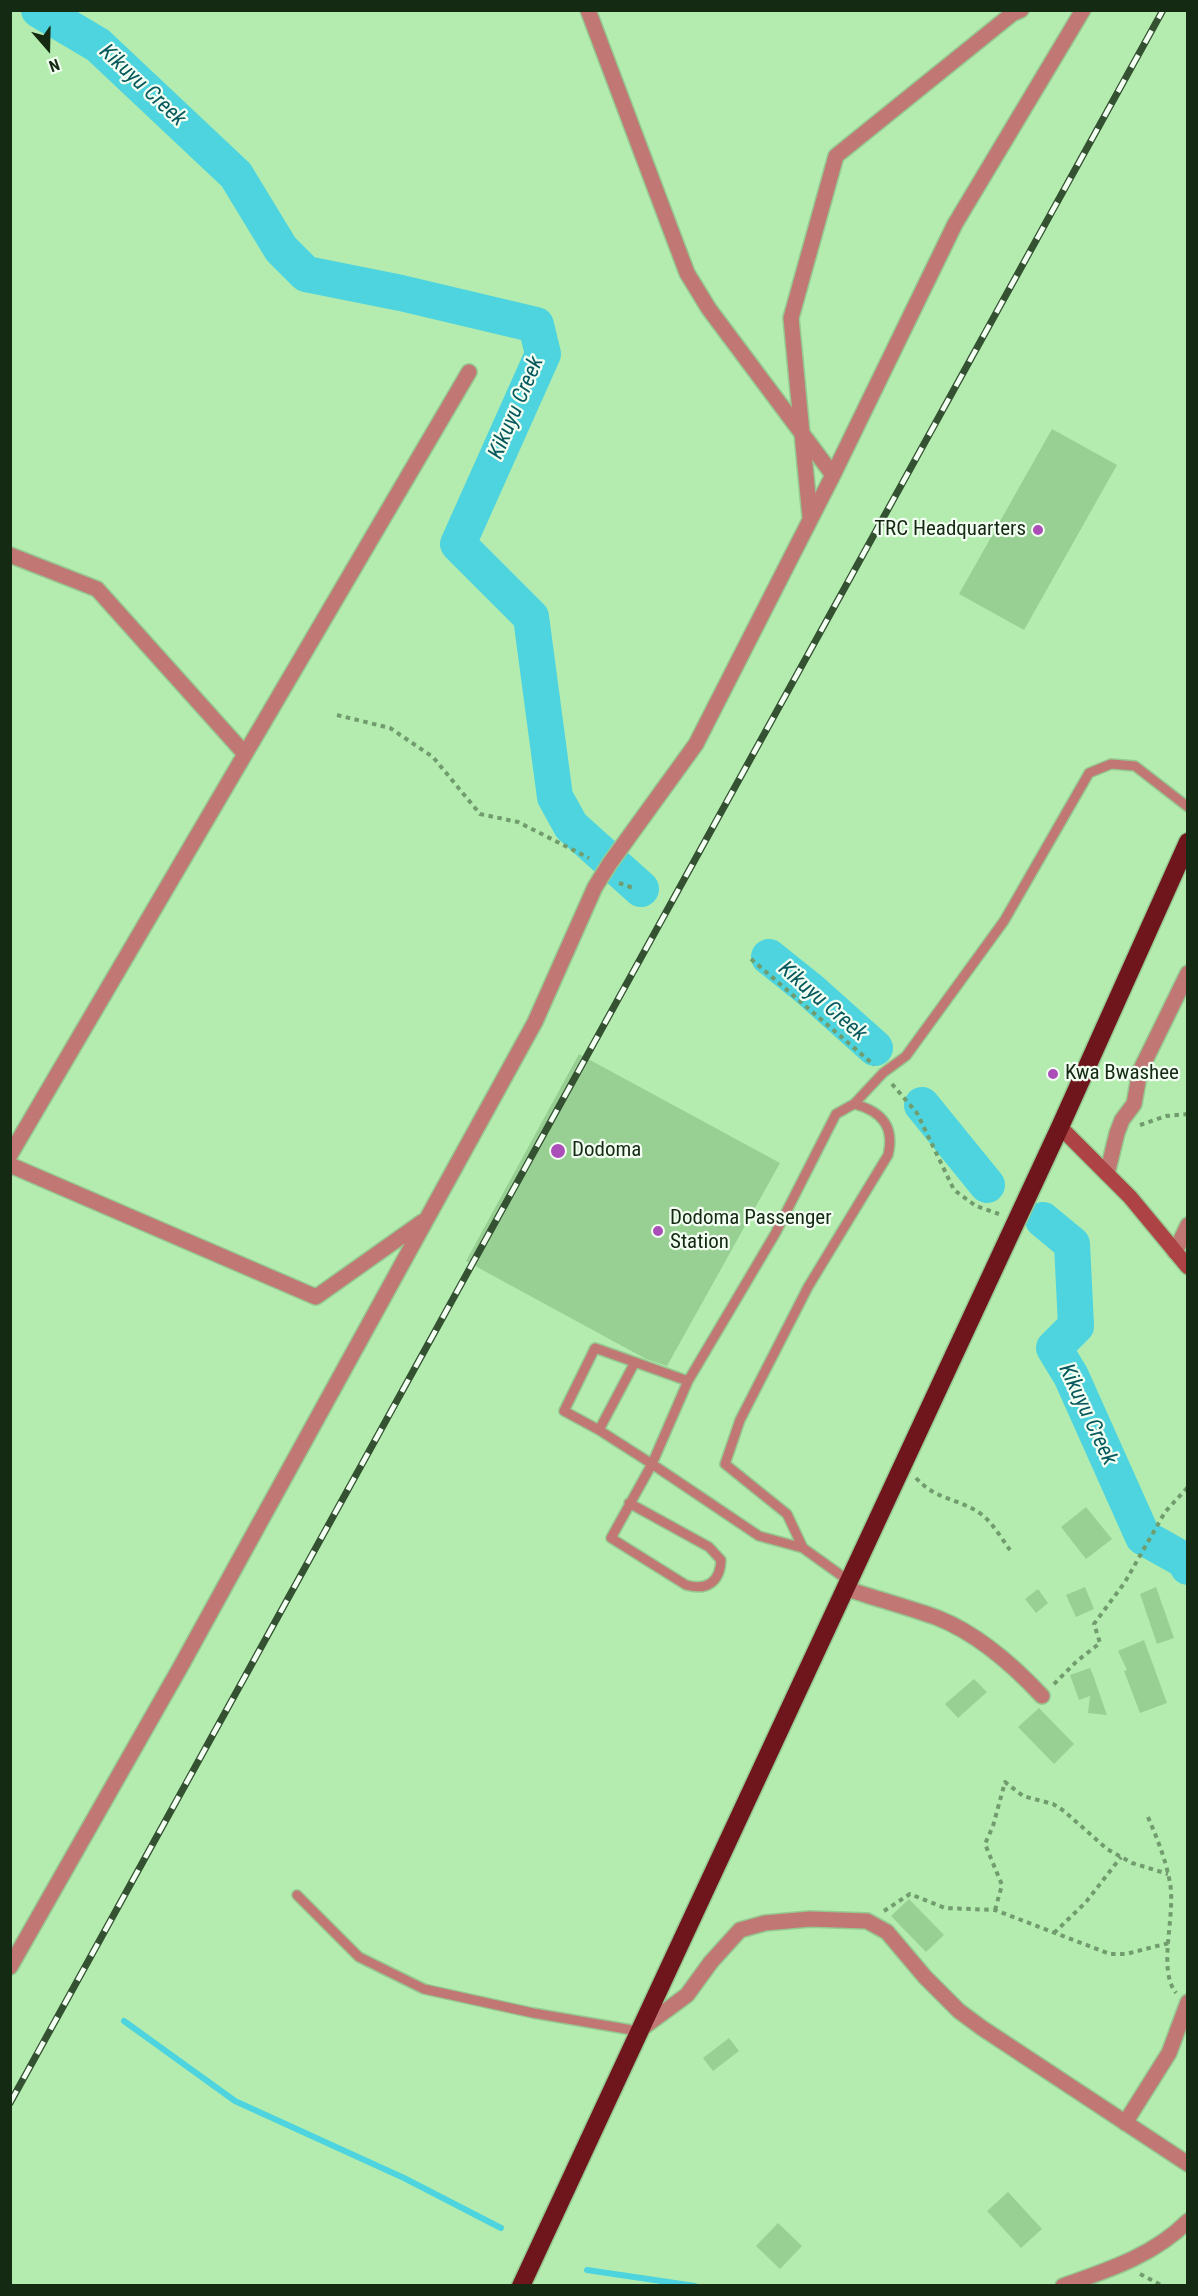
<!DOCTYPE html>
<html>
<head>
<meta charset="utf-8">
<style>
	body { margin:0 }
	#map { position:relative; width:1198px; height:2296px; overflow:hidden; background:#b3ecae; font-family:"Roboto Condensed",sans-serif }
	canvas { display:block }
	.frame { position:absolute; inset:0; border:12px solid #142a12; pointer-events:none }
	.north { position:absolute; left:18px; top:18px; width:60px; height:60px; -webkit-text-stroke:4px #f3fff2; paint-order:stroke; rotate:160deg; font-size:16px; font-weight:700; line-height:24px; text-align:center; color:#142a12 }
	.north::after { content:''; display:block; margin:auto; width:21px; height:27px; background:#142a12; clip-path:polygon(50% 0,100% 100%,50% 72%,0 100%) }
</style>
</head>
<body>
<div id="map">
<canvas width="1198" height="2296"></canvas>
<div class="frame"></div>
<div class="north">N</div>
</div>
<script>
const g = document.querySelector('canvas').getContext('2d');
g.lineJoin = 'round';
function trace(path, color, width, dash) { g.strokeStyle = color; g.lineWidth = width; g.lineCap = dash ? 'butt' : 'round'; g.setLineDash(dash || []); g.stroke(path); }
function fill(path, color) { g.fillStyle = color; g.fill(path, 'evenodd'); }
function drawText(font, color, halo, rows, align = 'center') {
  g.font = font + ' "Roboto Condensed",sans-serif'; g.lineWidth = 4.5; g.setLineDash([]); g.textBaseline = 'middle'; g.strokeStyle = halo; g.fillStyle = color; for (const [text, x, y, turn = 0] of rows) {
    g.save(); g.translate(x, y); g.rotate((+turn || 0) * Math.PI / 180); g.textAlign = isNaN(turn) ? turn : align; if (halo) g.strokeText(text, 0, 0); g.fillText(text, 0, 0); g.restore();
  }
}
trace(new Path2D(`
	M124,2021L235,2101L404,2178L501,2228
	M587,2270L695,2286`), '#4dd4de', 6);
trace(new Path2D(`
	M39,10L98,45L236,175L281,249L306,274L401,293L536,325L543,354L458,544L531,617L555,797L571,826L641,889
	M769,957L809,989L875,1048
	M922,1105L987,1185
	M1043,1220L1072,1244L1076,1326L1054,1348L1071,1376L1143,1537L1184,1560L1188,1567`), '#4dd4de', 36);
fill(new Path2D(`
	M1052,429L1117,465L1024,630L959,594Z
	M579,1054L780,1163L667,1366L646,1359L466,1261Z
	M1086,1507L1112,1539L1086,1559L1061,1527Z
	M1085,1587L1094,1609L1076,1617L1066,1595Z
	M1156,1587L1174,1638L1157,1644L1140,1594Z
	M1038,1589L1048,1603L1036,1613L1025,1599Z
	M1144,1640L1167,1703L1140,1713L1124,1671L1127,1670L1118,1651Z
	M1090,1668L1093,1675L1107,1715L1088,1713L1090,1696L1079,1700L1070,1675Z
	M974,1679L987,1692L958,1718L945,1704Z
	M1039,1708L1074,1744L1054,1764L1018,1727Z
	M909,1899L944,1935L926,1952L891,1916Z
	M729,2038L739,2051L713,2071L703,2058Z
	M1008,2192L1042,2229L1021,2248L987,2211Z
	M778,2223L802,2246L780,2269L756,2246Z`), '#98d093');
const lane = new Path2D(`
	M854,1104L883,1073L906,1056L1004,921L1089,773L1111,764L1135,766L1188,807
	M599,1430L635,1362
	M629,1503L709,1547L721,1560C720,1582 707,1591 686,1585L611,1538L652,1464L599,1430L564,1411L595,1348L688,1381
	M803,1548L787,1514L725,1464L740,1420L808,1287L888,1155C895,1126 881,1111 854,1104L836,1114L775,1234L688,1381L652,1464L759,1536L803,1548L849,1581
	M297,1895L359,1957L424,1989L533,2013L638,2031`);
const street = new Path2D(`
	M588,10L687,273L709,309L833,475
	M810,517L791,318L836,156L1012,14L1021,10
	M10,555L97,589L245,754
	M10,1155L469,372
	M10,1165L316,1297L422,1222
	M1107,1174L1117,1133L1122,1120L1134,1104L1140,1071L1188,973
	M1175,1252L1188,1225
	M845,1588C876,1599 908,1607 938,1618C978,1634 1013,1665 1042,1696
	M10,1967L181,1666L535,1022L595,887L610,863L696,744L833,475L955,224L1083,10
	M641,2029L687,1995L711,1962L740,1930L765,1923L810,1919L867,1921L887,1932L925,1977L959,2011L982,2028L1188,2164
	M1125,2123L1169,2053L1188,2002
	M1063,2286C1108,2270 1153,2256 1188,2221`);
const secondary = new Path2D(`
	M1060,1127L1130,1197L1188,1267`);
const highway = new Path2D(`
	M521,2286L1060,1127L1188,842`);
trace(lane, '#96c992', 12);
trace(street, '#96c992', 18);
trace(secondary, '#96c992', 18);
trace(highway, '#96c992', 21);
trace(new Path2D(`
	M337,715L390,728L433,757L480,814L518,822L589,858
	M619,883L636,889
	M751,959L874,1065
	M892,1084L917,1113L954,1190L976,1206L999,1214
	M1140,1125L1166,1116L1188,1114
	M916,1478C937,1501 959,1498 981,1514C993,1523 1001,1538 1010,1550
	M1054,1684L1077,1661L1100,1643L1094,1624L1125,1582L1165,1512L1188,1487
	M1148,1817C1157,1838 1166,1860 1170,1883C1176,1916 1157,1969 1176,1993
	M995,1910L1002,1885L985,1844L993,1826L1005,1782L1023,1796L1053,1804L1064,1811L1107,1849L1132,1863L1168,1874
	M884,1911L910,1894L945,1908L995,1910L1110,1954H1126L1169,1943
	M1054,1933L1086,1902L1121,1857
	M1140,2274L1163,2286`), '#719c6e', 4, [4.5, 4.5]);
trace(lane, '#c17875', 9);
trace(street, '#c17875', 15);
trace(secondary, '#ad4344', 15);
trace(highway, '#6f151c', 18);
const rail = new Path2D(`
	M10,2103L1163,10`);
trace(rail, '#345232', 7);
trace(rail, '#f3fff2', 4.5, [14]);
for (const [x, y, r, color] of [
	[1038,530,6,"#ab4eb8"],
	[1053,1074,6,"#ab4eb8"],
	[558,1151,8,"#ab4eb8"],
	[658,1231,6,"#ab4eb8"]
]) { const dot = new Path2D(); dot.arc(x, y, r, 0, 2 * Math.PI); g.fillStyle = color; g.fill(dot); trace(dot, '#f3fff2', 2); }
drawText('21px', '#142a12', '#f3fff2', [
	["TRC Headquarters",1026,530,"right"],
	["Kwa Bwashee",1065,1074],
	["Dodoma",572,1151],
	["Dodoma Passenger",670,1219],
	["Station",670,1243]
], 'left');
drawText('italic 22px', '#07595e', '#f3fff2', [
	["Kikuyu Creek",142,86,43],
	["Kikuyu Creek",517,408,-67],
	["Kikuyu Creek",822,1002,41],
	["Kikuyu Creek",1087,1415,65]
]);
</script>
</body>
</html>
